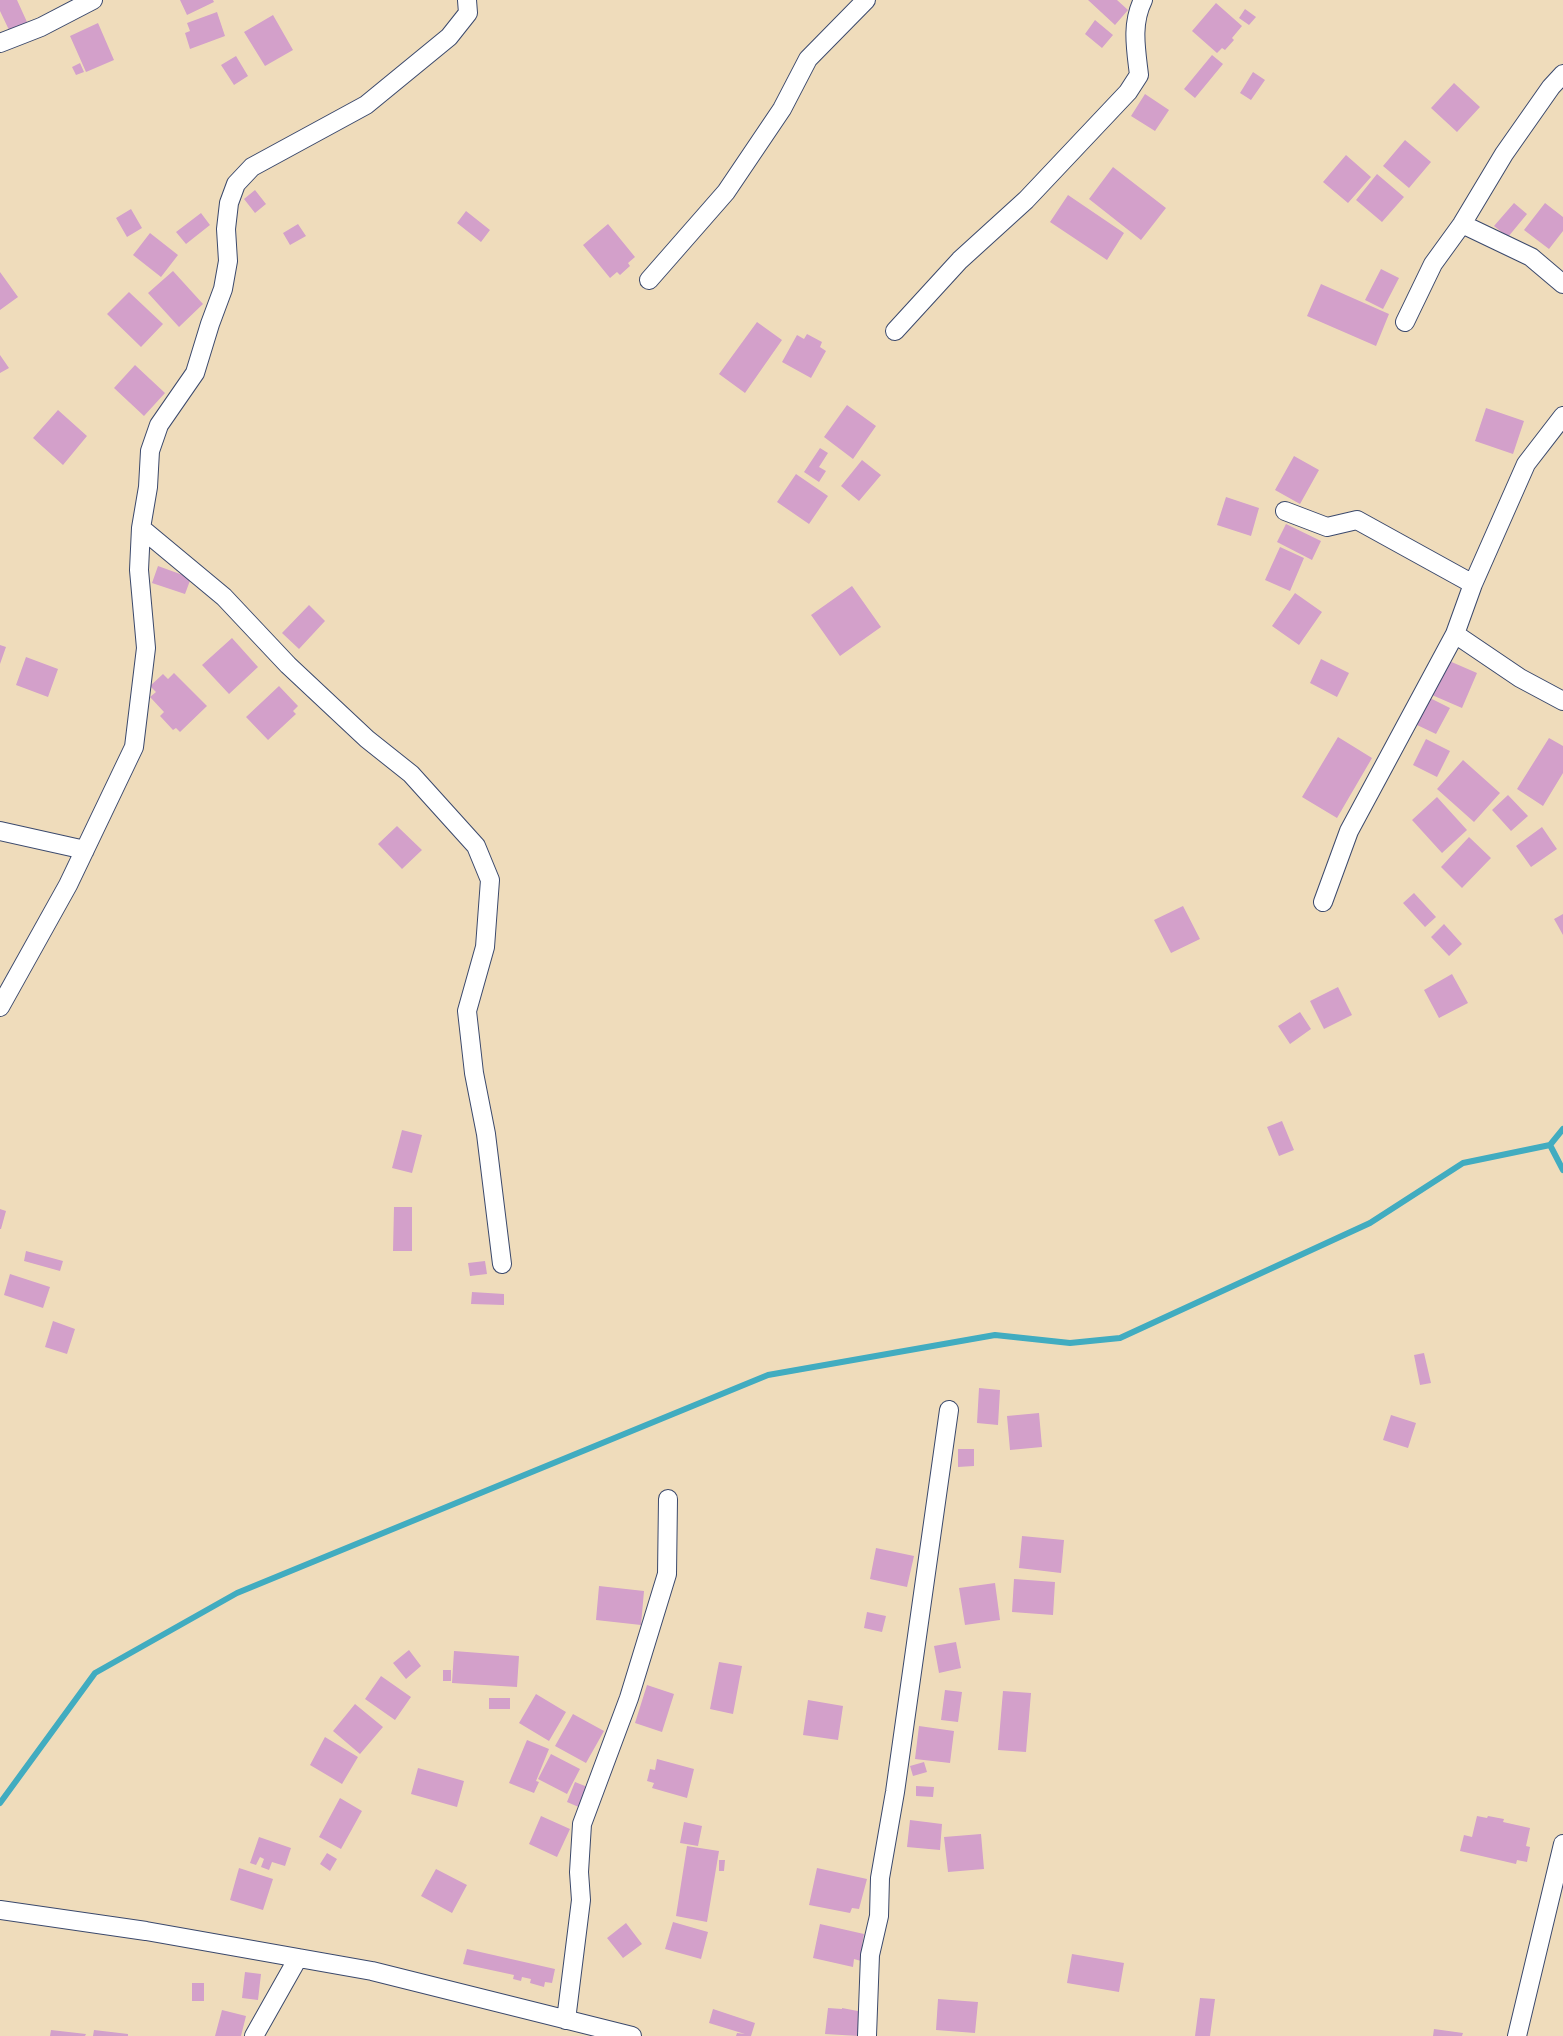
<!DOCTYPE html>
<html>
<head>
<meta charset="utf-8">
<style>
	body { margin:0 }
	canvas { display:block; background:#efdcbb }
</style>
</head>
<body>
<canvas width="1563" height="2036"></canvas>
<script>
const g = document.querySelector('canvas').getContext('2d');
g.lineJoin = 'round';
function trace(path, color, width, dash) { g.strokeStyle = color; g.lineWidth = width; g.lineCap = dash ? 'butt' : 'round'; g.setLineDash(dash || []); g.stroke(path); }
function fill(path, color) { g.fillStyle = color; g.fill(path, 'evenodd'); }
trace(new Path2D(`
	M1550,1145L1563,1170
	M0,1803L95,1673L237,1593L768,1375L995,1335L1070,1343L1120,1338L1370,1223L1463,1163L1550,1145L1563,1129`), '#41acc0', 6);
fill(new Path2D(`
	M0,0H17L27,22L20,26L31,22L33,28L17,34L14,28L9,30L0,11Z
	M180,0H213L214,2L187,15Z
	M1088,0H1117L1128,10L1115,25Z
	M1216,3L1242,26L1232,38L1234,40L1225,50L1222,48L1217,53L1192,31Z
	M1245,9L1256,17L1249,25L1239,18Z
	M217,12L225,36L190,49L185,33L190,31L187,23Z
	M273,15L293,50L265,66L244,32Z
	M1095,20L1113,35L1102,48L1085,34Z
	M98,23L114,60L86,72L70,36Z
	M1212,55L1223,64L1195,98L1184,89Z
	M236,56L248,76L234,85L221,65Z
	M80,63L84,72L76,75L72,67Z
	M1253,72L1265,80L1251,100L1240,93Z
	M1454,83L1480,107L1457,132L1431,108Z
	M1145,94L1169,110L1155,131L1131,116Z
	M1405,140L1431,162L1409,188L1383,166Z
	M1346,155L1371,177L1348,203L1323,182Z
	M1113,167L1166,208L1141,240L1089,199Z
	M1377,174L1404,197L1382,222L1356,200Z
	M255,190L266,204L255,213L244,199Z
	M1068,195L1124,233L1107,260L1050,222Z
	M1514,203L1527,214L1508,237L1494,226Z
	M1545,203L1563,217V231L1549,249L1524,230Z
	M131,209L142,228L127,237L116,218Z
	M466,211L490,230L481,242L457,223Z
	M201,213L210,225L186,244L176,232Z
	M298,224L306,236L290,245L283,233Z
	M608,224L635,257L628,263L630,266L620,275L617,272L610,278L583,245Z
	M150,233L178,255L161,277L133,255Z
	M1381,269L1399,278L1383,309L1365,300Z
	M173,271L203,304L179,327L148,293Z
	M0,272L18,297L0,310Z
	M1321,284L1389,314L1376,346L1307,316Z
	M129,292L163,324L141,347L107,314Z
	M757,322L782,340L745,393L719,374Z
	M807,334L822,342L820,347L826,351L811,378L782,362L797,335L804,339Z
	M0,355L9,368L0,373Z
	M135,365L165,393L144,416L114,388Z
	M847,405L876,426L853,459L824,437Z
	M1486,408L1524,421L1513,454L1475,441Z
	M58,410L87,436L63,465L33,438Z
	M820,448L828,453L819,467L826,471L819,482L804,472Z
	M1294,456L1319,470L1300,504L1275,490Z
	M862,460L881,475L859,501L841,486Z
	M796,474L828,496L809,524L777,502Z
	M1226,497L1259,508L1251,536L1217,525Z
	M1286,524L1321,541L1312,560L1277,542Z
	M1280,547L1304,558L1290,591L1265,580Z
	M158,566L191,578L185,594L152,583Z
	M852,586L881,627L840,656L811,615Z
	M1295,593L1322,612L1299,645L1272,626Z
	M309,605L325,621L299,649L282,633Z
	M232,638L258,667L229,694L202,665Z
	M0,645L6,647L0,664Z
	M26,657L58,669L48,697L16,685Z
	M1321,659L1349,673L1337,697L1310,683Z
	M1447,660L1477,673L1462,708L1432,695Z
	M174,673L207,706L180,732L176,728L173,730L160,716L164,712L150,697L156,692L150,686L163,674L168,679Z
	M279,686L298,706L293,711L296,714L268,740L246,717Z
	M1430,698L1450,708L1436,734L1417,725Z
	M1338,737L1372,758L1337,818L1302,797Z
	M1549,738L1563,746V773L1543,806L1517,789Z
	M1426,739L1450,751L1437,777L1413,765Z
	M1463,760L1500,793L1474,822L1437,789Z
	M1508,795L1528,816L1511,831L1492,810Z
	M1437,797L1467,830L1442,853L1412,820Z
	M397,826L422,850L402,869L378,844Z
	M1542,827L1557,849L1531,867L1516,846Z
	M1469,837L1491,858L1462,888L1441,867Z
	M1414,893L1436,917L1425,927L1403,903Z
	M1183,906L1200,939L1171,953L1154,920Z
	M1563,914V935L1554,919Z
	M1444,924L1462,944L1449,956L1431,937Z
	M1452,974L1468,1003L1439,1018L1424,990Z
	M1338,987L1352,1015L1324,1029L1310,1001Z
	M1300,1012L1311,1029L1290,1044L1278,1026Z
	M1282,1121L1294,1150L1279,1156L1267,1127Z
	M402,1130L422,1135L412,1173L392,1168Z
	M394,1207H412V1251H393Z
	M0,1209L6,1211L1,1229H0Z
	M26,1251L63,1261L60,1271L24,1261Z
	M485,1261L487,1274L470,1276L468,1263Z
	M10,1274L50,1287L43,1308L4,1295Z
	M472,1292L504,1294V1305L471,1304Z
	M53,1321L75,1329L67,1354L45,1347Z
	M1424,1353L1431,1383L1420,1385L1414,1355Z
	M979,1388L1000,1390L998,1425L977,1423Z
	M1039,1413L1042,1447L1010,1450L1007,1416Z
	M1391,1415L1416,1423L1408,1448L1383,1440Z
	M958,1449H974V1466L958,1467Z
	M1022,1536L1064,1540L1061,1573L1019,1568Z
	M876,1548L914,1556L907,1587L870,1579Z
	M1014,1579L1055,1582L1053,1615L1012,1612Z
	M995,1583L1000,1620L965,1625L959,1588Z
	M599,1586L644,1591L641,1625L596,1620Z
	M867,1612L886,1616L882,1632L864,1628Z
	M956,1642L961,1668L939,1673L934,1646Z
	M409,1650L421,1666L406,1679L393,1663Z
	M454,1651L519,1656L517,1687L452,1683Z
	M719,1662L742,1666L733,1714L710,1709Z
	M443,1670H451V1681H443Z
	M381,1676L411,1697L395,1720L365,1699Z
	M647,1685L674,1694L662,1732L635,1723Z
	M945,1690L962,1692L958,1722L941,1720Z
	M1003,1691L1031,1693L1026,1752L998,1750Z
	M536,1694L566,1712L549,1741L519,1723Z
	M489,1698H510V1709H489Z
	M808,1700L843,1706L838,1740L803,1735Z
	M355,1704L383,1727L360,1754L333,1731Z
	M573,1714L604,1731L586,1763L555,1746Z
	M919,1726L954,1731L950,1763L915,1759Z
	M325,1737L358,1757L342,1784L310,1765Z
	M527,1740L549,1749L536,1781L539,1782L534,1793L509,1783Z
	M551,1754L580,1769L567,1794L538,1779Z
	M657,1759L694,1769L687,1798L652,1788L654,1783L647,1781L650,1769L655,1770Z
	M924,1762L927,1772L913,1776L910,1766Z
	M418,1768L464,1781L457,1807L411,1794Z
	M575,1782L590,1788L581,1808L567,1802Z
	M916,1786L934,1787L933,1797L916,1796Z
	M340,1798L362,1811L341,1849L319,1837Z
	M541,1816L570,1829L557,1857L529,1844Z
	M1477,1816L1487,1818L1488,1816L1504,1819L1503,1822L1530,1828L1526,1846L1530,1847L1527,1862L1517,1860L1516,1864L1460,1851L1464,1835L1472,1837Z
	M910,1820L942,1824L940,1850L907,1847Z
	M684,1822L702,1826L698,1846L680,1843Z
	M981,1834L984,1869L948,1872L944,1837Z
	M259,1837L291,1848L285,1866L272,1862L269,1870L261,1867L264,1859L260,1857L256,1865L250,1863Z
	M687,1846L719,1851L707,1922L676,1916Z
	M327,1853L337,1859L330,1871L320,1864Z
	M719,1860H725L724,1871H719Z
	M239,1868L273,1879L263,1910L230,1900Z
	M817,1868L867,1879L859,1909L852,1908L850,1913L809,1905Z
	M436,1869L467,1885L452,1913L421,1896Z
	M673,1922L708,1932L701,1959L665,1949Z
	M626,1923L642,1944L623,1958L607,1938Z
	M820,1924L864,1934L862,1945L865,1946L861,1961L854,1959L853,1967L813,1958Z
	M467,1949L555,1969L552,1983L545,1982L544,1987L530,1983L531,1979L522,1977L521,1981L513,1979L514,1975L463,1964Z
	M1072,1954L1124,1963L1119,1992L1067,1983Z
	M245,1972L261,1974L258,2000L242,1998Z
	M192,1983H204V2001H192Z
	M1200,1998L1215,1999L1210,2036H1195Z
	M938,1999L978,2002L975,2033L936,2030Z
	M828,2008L842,2009V2008L863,2012L859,2036L825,2034Z
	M713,2009L755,2023L751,2036H736L737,2033L745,2034L709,2023Z
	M222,2010L246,2016L241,2036H215Z
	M1434,2029L1463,2033L1462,2036H1433Z
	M51,2030L86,2034L85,2036H50Z
	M94,2030L128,2034V2036H93Z`), '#d3a0ca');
const minor = new Path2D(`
	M0,43L41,27L93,0
	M1462,224L1531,257L1563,284
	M649,280L726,192L782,109L808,59L866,0
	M1405,322L1433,264L1462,224L1504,154L1551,87L1563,74
	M895,331L960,260L1026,200L1128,92L1139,75C1136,49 1131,24 1143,0
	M1563,416L1526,464L1473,584L1455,634L1520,678L1563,701
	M1285,511L1327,527L1357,520L1473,584
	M141,528L148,487L150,451L159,425L195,373L210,324L223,289L228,261L226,229L229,203L236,184L252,167L366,105L449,37L468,13L467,0
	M0,831L85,850
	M1323,902L1349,831L1455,634
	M0,1007L68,885L134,747L146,648L139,570L141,528L224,597L288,665L367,739L411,774L476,846L490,880L485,947L467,1011L474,1073L486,1134L502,1264
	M0,1910L146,1931L372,1971L632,2036
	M566,2020L581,1900L579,1872L582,1824L629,1698L667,1574L668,1499
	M254,2036L298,1958
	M867,2036L870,1955L879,1916L880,1878L895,1792L949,1410
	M1517,2036L1563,1844`);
trace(minor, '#3b496c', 20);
trace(minor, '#fff', 18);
</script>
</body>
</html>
